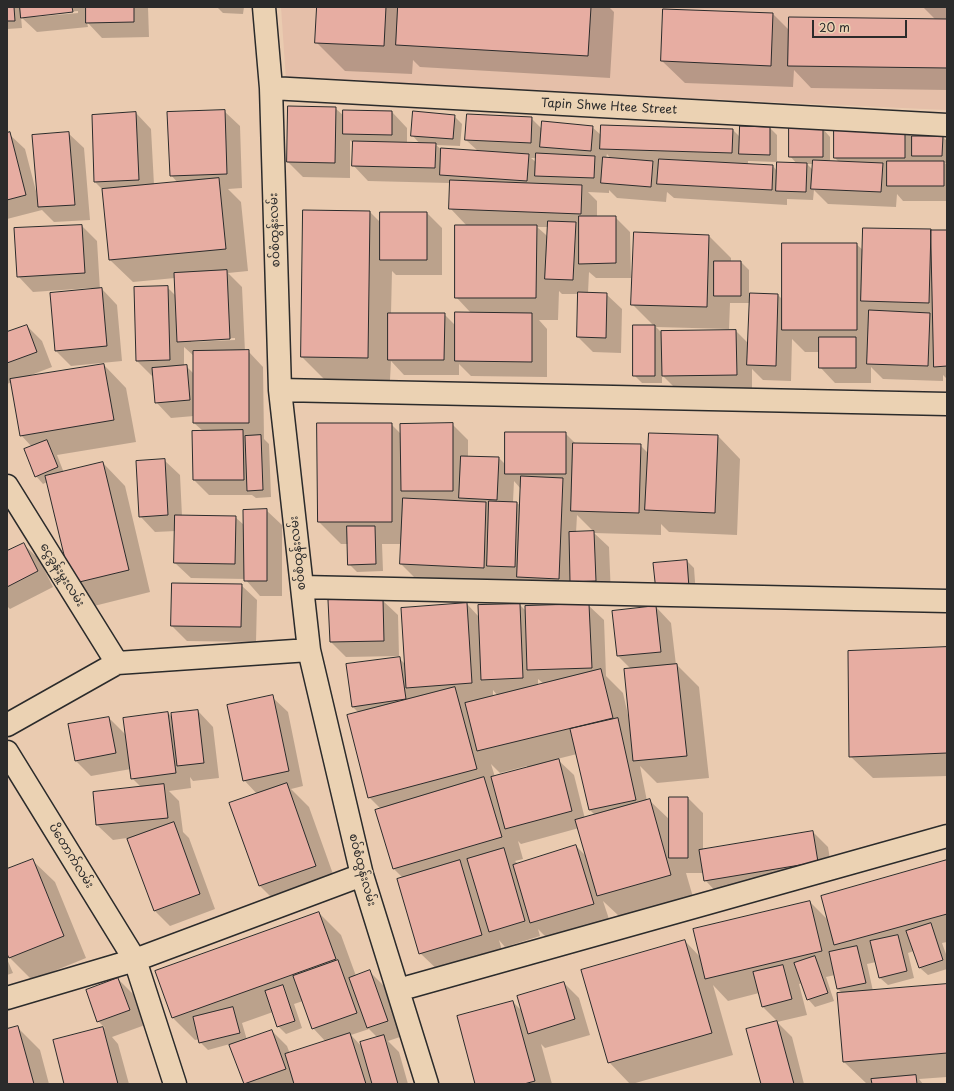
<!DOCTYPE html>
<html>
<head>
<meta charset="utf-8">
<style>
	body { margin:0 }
	#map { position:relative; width:954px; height:1091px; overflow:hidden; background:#eacbb0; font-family:"Playpen Sans",sans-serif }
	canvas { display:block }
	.frame { position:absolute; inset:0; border:8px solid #2b2b2b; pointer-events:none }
	.scale { position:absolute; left:812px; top:20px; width:95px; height:18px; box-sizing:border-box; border:2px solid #2b2b2b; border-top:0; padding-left:5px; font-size:12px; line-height:14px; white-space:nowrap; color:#2b2b2b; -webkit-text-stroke:3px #ebd2b3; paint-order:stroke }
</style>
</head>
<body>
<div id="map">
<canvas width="954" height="1091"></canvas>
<div class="frame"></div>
<div class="scale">20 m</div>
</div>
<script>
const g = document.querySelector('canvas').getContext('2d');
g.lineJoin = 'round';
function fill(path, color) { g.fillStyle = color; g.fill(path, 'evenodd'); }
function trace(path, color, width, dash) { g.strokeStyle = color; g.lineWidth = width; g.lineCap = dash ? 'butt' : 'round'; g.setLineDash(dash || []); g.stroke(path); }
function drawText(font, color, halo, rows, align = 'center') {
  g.font = font + ' "Playpen Sans","Noto Sans Myanmar",sans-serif'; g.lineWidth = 3.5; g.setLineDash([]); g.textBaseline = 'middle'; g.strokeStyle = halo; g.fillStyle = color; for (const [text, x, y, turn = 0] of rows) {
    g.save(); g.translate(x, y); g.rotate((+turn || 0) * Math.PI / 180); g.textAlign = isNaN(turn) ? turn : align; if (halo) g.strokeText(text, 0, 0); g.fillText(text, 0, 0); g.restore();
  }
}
fill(new Path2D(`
	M281,7H947V110L286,80Z`), '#e5bfa9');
fill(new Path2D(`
	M7,7H148L149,37L102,38L87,22L88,27L37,32L21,17L22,28L7,29ZM78,11V13L34,17V15Z
	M217,7H244L243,14L223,13Z
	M318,7H609L614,12L610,78L420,67L413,60L412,74L345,71L316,42Z
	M923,7H947V90L811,88L794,70L793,87L685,83L662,61L773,14L790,31L936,20Z
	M335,108L344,116L392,112L407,128V143L420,144L413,136L454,116L462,124L460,146L436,145L442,150L478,151L466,140L531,118L542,129L592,127L601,135L602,126L733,130L741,138L770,128L777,135V162L748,161V165L773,166L777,171L797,164L790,156L823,129L830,137V162H839L834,157L904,129L912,137H943L947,141V163H945L947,165V201H903L897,194L896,207L828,204L814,190L813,200L787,199V205L674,198L667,192L666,202L617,198L609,190V193L588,192L597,201V217H615L630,232L631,278H596L589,272L588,293L606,294L622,309L621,353L593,352L578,337L579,294H562L559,291L558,320H539L547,329V377L471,376L459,364V375H404L391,361L390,380L324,379L302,357L370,212L381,223L427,213L442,228V275H396L392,271L391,314H444L456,326L471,313L456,297L467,226L450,208L451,185L449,183L368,181L353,165V143L350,140V178L303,177L288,162ZM607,154L611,159L606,158ZM531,158H537V163ZM807,164H813V170ZM537,227H548V237L545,234Z
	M224,111L240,126L242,188L228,189L241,202L248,271L228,273L242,287L245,352L248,351L263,367L264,439L269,444L271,497L256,498L252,495H209L194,480L203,431L194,423V416L171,418L156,402L154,376H152L137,361L167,287L176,296L175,278L133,282L110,260L104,191L95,182L93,115L136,113L151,129L154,185L178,183L171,175ZM235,338V340L191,342V340ZM184,347L194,356V374L186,366H184Z
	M68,133L84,148L90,220L54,222L42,210L7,219V134H9L25,149L37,195Z
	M82,226L97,241L100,290L102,289L117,305L122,361L71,366L56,351L91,290V288L33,292L18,276Z
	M930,230L931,231H947V379L943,375V381L883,379L871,367V383H835L820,367V352H805L792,339L791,381L763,380L752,369V390L678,391L662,375V383H642L634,375L654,326L632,304L709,236L731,258V262H741L749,270V303H730L729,329L656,327L661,332L736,331L749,344L778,295L783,300L856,244L863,250Z
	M27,326L42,341L52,367L26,377L104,365L126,388L136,442L57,455L64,473L103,463L125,486L150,592L94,606L72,583L47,482L43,484L36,476L32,447L21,435L12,382L7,384V333Z
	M391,424L401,434L452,424L468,440V457L499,458L506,465L565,433L576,444L640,445L649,454L718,436L740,459L737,535L669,532L661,524V535L594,533L609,547L611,596L423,586L401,564L402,544H382L383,571L357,572L349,564L348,544H341L319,522ZM514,481L521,489V506L517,503L513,502ZM577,515L594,532L576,533Z
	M164,460L180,475L182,516L235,517L244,525L266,510L282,525V596H260L245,579L191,578L175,563L176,531L155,532L140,516Z
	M23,544L39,559L53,587L10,609L7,606V552Z
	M687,561L694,568L696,595L654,564Z
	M241,585L257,600L256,642L187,641L172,626Z
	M382,600L398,615L399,656L346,657L331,642Z
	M467,604L479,617V606L520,605L526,611L588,605L604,620L606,676L623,693L628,715L630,714L631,669L618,656L613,612L656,607L671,623L676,665H677L699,687L709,778L657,783L640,766L647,801L649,800L670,820L688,798L703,813V850L813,832L828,847L833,877L720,896L705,880L704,873H686L693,897L620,917L603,901L609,919L547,938L538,929L540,936L505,947L499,940L504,957L443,975L420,953L403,878L394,869L381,809L369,797L359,713L352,706L399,658L405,664ZM538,679L544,684L538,686ZM493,690L498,696L493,697ZM577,754L590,810L596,816L585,819L574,775L557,759ZM491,764L500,773L527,766V768L495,777ZM579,828L587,857L576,846L518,864L515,861L523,859L518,841L521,844Z
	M947,648V776L873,778L850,756Z
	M272,697L288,712L303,786L291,789L309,807L338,888L282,908L260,886L258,795L244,780Z
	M198,711L213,727L219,778L193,781L190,777L191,788L169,791L179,801L183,832L189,838L215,909L170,926L155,911L127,838L113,840L97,825L142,788L132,778L131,769L91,776L76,761L69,725L109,718L126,735L168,713L172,717Z
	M32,860L55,882L86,958L32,980L10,958L7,951V870Z
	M947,861V942L942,943L947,957V969L928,975L920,968L914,951L908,953L914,978L888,985L880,978L876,962L867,964L873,991L947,985V1077L919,1079L923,1084H867L844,1062L843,994L838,989L835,975L826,977L834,1001L815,1007L808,999L802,983L799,984L807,1015L777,1022L792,1037L804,1084H762L748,1030L778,1022L763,1007L759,993L728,1001L713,985L733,1055L632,1084H630L609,1062L685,941L701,958L810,902L829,921Z
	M319,913L341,935L356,976L370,972L385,987L403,1036L388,1041L399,1052L408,1084H245L230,1044L208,1050L200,1042V1039L195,1040L173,1018L156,972ZM303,1001L313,1028L326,1042L290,1054L287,1046L272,1031L247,1040L242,1023L273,1012L278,1026L286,1034L302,1028L294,1004ZM369,1029L378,1038L363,1048L351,1035Z
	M7,959L13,973L7,975Z
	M118,979L133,994L145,1025L112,1037L118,1044L129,1084H65L54,1041L105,1028L98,1021Z
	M564,983L579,998L590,1035L545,1048L541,1044L552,1084H476L513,1002L523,1012Z
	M17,1027L40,1050L49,1084H7V1030Z`), '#0003');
const building = new Path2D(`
	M7,7H14L15,21H7Z
	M20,7H72L73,12L21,18Z
	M86,7H134V22L86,23Z
	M317,7H386L384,46L315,43Z
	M398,7H591L588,56L396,45Z
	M663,9L773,13L771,66L661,61Z
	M789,17L947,19V68L788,66Z
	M288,106L336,107L335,163L287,162Z
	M225,110L227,174L170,176L167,112Z
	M343,110L392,111V135L343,134Z
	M413,111L455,115L453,139L411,136Z
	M136,112L139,180L94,182L92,115Z
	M467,114L532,117L531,143L465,140Z
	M542,121L593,126L591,151L540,147Z
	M601,125L733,129L732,153L600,149Z
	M740,126L770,127V155L739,154Z
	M789,127L823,128V157H789Z
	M834,128H905V158H834Z
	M10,132L26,195L7,200V133Z
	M69,132L75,205L38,207L32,135Z
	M912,136H943L942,156H912Z
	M353,141L436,143L435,168L352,166Z
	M441,148L529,154L527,181L440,175Z
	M536,153L595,156L594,178L535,176Z
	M603,157L653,161L651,187L601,183Z
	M659,159L773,165L772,190L657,184Z
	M813,160L883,163L881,192L811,189Z
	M887,161H944V186H887Z
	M777,162L807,163L806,192L776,191Z
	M219,178L226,249L109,260L102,189Z
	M450,180L582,185L581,214L449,209Z
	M303,210L370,211L368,358L301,357Z
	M380,212H427V260H380Z
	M579,216H616V263L579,264Z
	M548,221L576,222L573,280L545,279Z
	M82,225L85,273L17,277L14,228Z
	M455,225H537L536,298H455Z
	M863,228L931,229L929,303L861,301Z
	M931,230H947V366L934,367Z
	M634,232L709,235L707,307L631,305Z
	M782,243H857V330H782Z
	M714,261H741V296H714Z
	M227,270L230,339L177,342L174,273Z
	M168,286L170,360L136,361L134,287Z
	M102,288L107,346L55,351L50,293Z
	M578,292L607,293L606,338L577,337Z
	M750,293L778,294L776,366L747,365Z
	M869,310L930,313L928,366L867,364Z
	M455,312L532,313V362L455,361Z
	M388,313H445L444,360H388Z
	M27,325L37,352L7,363V332Z
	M633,325H655V376H633Z
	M736,330L737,375L662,376L661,331Z
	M819,337H856V368H819Z
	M249,350V423H193V351Z
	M104,364L114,420L20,436L10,379Z
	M187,365L190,400L155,403L152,368Z
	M317,423H392V522H318Z
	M453,423V491H401L400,424Z
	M243,430L244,480H193L192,431Z
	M505,432H566V474H505Z
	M649,433L718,435L715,513L645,510Z
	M261,435L263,490L247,491L245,436Z
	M47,440L58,467L35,477L24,449Z
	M573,443L641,444L639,513L571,511Z
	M461,456L499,457L497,500L459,498Z
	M165,459L168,515L139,517L136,461Z
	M103,462L129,570L71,584L45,476Z
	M521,476L563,478L559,579L517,577Z
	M403,498L486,502L484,568L400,564Z
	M489,501L517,502L515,567L487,566Z
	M267,509V581H244L243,510Z
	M175,515L236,516L235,564L174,563Z
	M347,526H375L376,564L348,565Z
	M594,531L596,581L570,582L569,532Z
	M24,543L38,571L7,587V551Z
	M687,560L689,588L656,591L653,563Z
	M172,583L242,584L241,627L171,626Z
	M383,599L384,641L330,642L328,600Z
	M467,603L472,683L406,688L401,608Z
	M520,604L523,678L481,680L478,605Z
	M589,604L592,668L527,670L525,606Z
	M656,606L661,652L617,656L612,611Z
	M947,647V753L849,757L848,651Z
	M400,657L406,699L352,707L346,664Z
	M677,664L687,756L633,761L624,669Z
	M601,669L613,718L477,751L465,703Z
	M455,687L477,769L368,798L347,715Z
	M273,695L289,771L243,781L227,705Z
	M198,710L204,763L177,766L171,713Z
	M168,712L176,773L131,779L123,718Z
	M109,717L116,753L75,761L68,724Z
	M618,718L636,800L589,810L570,729Z
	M559,759L572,811L505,829L491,777Z
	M484,777L502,837L393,869L375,810Z
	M287,783L316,866L259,886L229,803Z
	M164,784L168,818L96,825L93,792Z
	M669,797H688V858H669Z
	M650,799L671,875L597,896L575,820Z
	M174,822L200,894L154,911L127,839Z
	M813,831L818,862L704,881L699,850Z
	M576,845L594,904L530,923L513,865Z
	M504,848L525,921L489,932L467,859Z
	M33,859L64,936L9,958L7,954V869Z
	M460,860L482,935L419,954L397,879Z
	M947,860V914L834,945L821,896Z
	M810,901L822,951L705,979L693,929Z
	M319,912L336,959L172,1018L155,971Z
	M931,923L943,960L919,968L906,931Z
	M898,935L907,971L879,978L870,941Z
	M685,940L712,1033L608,1063L581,970Z
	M857,946L866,983L837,989L829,952Z
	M815,956L828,993L807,1000L794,963Z
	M338,960L357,1013L312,1029L293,976Z
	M783,965L792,999L762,1007L753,972Z
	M370,970L388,1021L367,1028L349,978Z
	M118,978L130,1010L97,1022L86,990Z
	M564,982L575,1019L528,1034L517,996Z
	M947,984V1053L843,1062L837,993Z
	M283,985L295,1021L277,1027L265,991Z
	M513,1001L535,1081L524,1084H475L457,1016Z
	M233,1007L240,1033L199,1043L193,1017Z
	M777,1021L794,1084H761L746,1029Z
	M18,1026L34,1084H7V1029Z
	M103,1027L118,1084H64L53,1040Z
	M272,1030L286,1069L244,1084L229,1045Z
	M350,1033L366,1084H294L285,1054Z
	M384,1035L398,1084H372L360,1042Z
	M916,1075L917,1084H872L871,1079Z`);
fill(building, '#e7ada2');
trace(building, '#2b2b2b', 1);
const street = new Path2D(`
	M264,7L271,88L280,390L309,650L362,875L427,1084
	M271,88L947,125
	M280,390L947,404
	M7,486L117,663
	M302,587L947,601
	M7,725L117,663L309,650
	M7,752L135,960L175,1084
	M398,990L947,836
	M7,998L135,960L362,875`);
trace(street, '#2b2b2b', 25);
trace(street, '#ebd2b3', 22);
drawText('12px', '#2b2b2b', '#ebd2b3', [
	["Tapin Shwe Htee Street",609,107,3],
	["စဝ်စံထွန်းလမ်း",275,230,-92],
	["စဝ်စံထွန်းလမ်း",298,553,-96],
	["ငွေခွန်းမှူးလမ်း",62,575,58],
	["ပိတောက်လမ်း",71,856,58],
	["စဝ်စံထွန်းလမ်း",362,870,75]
]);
</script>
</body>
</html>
